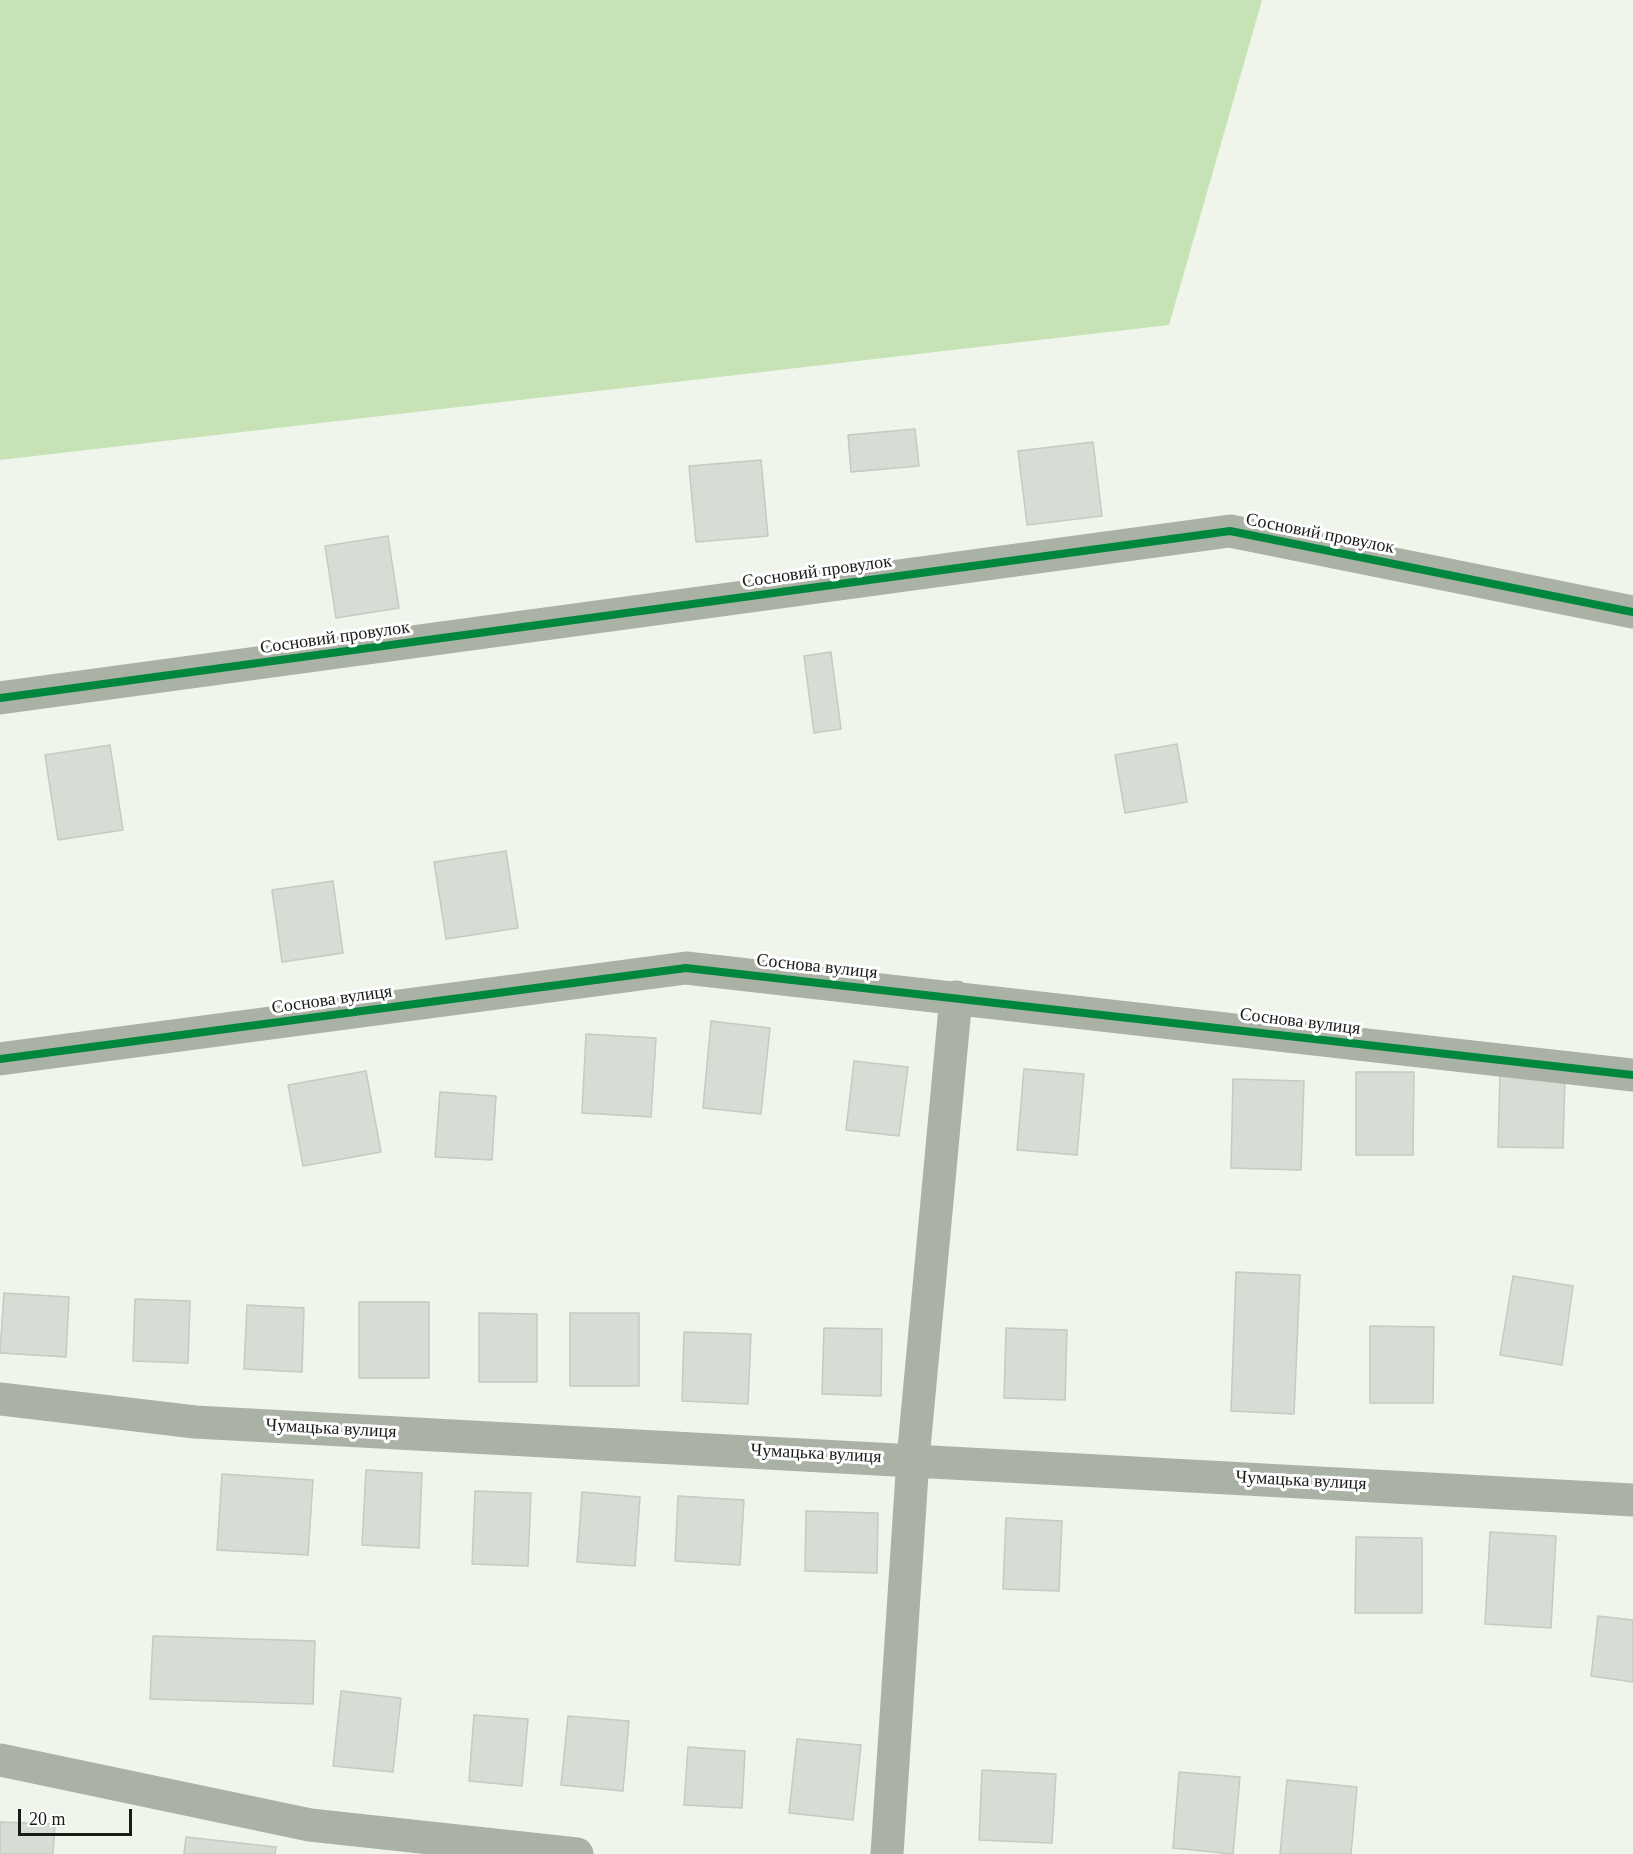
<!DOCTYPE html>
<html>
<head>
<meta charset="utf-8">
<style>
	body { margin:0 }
	#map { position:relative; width:1633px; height:1854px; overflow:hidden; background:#eff5eb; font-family:Georgia,serif }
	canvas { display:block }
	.scale { position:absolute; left:18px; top:1809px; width:114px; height:27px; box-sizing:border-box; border:3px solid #191c16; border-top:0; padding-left:8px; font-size:18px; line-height:21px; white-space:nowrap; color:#191c16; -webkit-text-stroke:4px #fff; paint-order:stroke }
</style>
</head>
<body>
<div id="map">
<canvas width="1633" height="1854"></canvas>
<div class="scale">20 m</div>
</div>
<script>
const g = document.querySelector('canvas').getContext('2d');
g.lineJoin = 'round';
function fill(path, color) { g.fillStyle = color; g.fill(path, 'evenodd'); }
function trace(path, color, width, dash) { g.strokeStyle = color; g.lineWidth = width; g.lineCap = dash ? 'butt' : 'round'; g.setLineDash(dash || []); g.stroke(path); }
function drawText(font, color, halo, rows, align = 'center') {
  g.font = font + ' Georgia,serif'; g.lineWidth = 6; g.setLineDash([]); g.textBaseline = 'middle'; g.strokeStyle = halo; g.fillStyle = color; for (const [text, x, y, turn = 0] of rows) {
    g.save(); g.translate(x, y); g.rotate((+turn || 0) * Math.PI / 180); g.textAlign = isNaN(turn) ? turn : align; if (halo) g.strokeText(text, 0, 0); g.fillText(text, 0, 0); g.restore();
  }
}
fill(new Path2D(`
	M0,0H1262L1169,325L0,460Z`), '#c7e2b5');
const building = new Path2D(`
	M915,429L919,466L851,472L848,435Z
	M1093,442L1102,516L1027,525L1018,451Z
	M761,460L768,536L696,542L689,466Z
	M388,536L399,608L336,618L325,546Z
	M831,652L841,729L814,733L804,656Z
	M1177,744L1187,802L1125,813L1115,755Z
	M110,745L123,830L58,840L45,755Z
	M506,851L518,928L446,939L434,862Z
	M333,881L343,953L282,962L272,890Z
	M711,1021L770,1028L761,1114L703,1108Z
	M586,1034L656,1038L651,1117L582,1113Z
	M854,1061L908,1067L899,1136L846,1130Z
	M1024,1069L1084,1074L1077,1155L1017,1150Z
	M366,1071L381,1152L303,1166L288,1085Z
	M1356,1072H1414L1413,1155H1356Z
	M1500,1075L1565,1076L1563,1148L1498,1147Z
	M1233,1079L1304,1081L1301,1170L1231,1168Z
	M440,1092L496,1096L492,1160L435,1157Z
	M1236,1272L1300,1275L1294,1414L1231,1411Z
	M1513,1276L1573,1286L1562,1365L1500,1355Z
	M4,1293L69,1297L66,1357L0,1353Z
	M135,1299L190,1301L188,1363L133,1361Z
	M359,1302H429V1378H359Z
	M247,1305L304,1308L302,1372L244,1369Z
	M479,1313L537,1314V1382H479Z
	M570,1313H639V1386H570Z
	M1370,1326L1434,1327L1433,1403H1370Z
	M824,1328L882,1329L881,1396L822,1394Z
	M1006,1328L1067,1330L1065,1400L1004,1398Z
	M684,1332L751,1334L748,1404L682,1401Z
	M366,1470L422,1473L419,1548L362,1545Z
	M222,1474L313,1480L308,1555L217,1550Z
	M475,1491L531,1493L528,1566L472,1564Z
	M582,1492L640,1497L635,1566L577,1562Z
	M678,1496L744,1500L740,1565L675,1561Z
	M806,1511L878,1513L877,1573L805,1571Z
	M1006,1518L1062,1521L1059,1591L1003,1589Z
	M1490,1532L1556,1536L1551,1628L1485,1624Z
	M1356,1537L1422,1538V1613H1355Z
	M1598,1616L1633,1620V1682L1591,1676Z
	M153,1636L315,1641L313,1704L150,1699Z
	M341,1691L401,1698L393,1772L333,1766Z
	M474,1715L528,1719L522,1786L469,1781Z
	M568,1716L629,1721L623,1791L561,1785Z
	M797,1739L861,1745L853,1820L789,1813Z
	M688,1747L745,1751L742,1808L684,1805Z
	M982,1770L1056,1774L1052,1843L979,1840Z
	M1179,1772L1240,1777L1233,1854L1173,1848Z
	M1287,1780L1357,1787L1351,1854H1280Z
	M0,1822L55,1824L53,1854H0Z
	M186,1837L276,1847L275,1854H184Z`);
fill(building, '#d7dcd4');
trace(building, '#c5cac2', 1.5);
trace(new Path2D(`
	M0,698L1230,531L1633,612
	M0,1059L686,968L1633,1075
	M0,1399L195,1422L1633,1500
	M0,1760L310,1825L577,1854
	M887,1854L913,1459L956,997`), '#aab1a5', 33);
trace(new Path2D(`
	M0,698L1230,531L1633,612
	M0,1059L686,968L1633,1075`), '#00873e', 8);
drawText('18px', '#191c16', '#fff', [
	["Сосновий провулок",1320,534,11],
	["Сосновий провулок",817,572,-8],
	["Сосновий провулок",335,638,-8],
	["Соснова вулиця",817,967,6],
	["Соснова вулиця",332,1000,-8],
	["Соснова вулиця",1300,1022,7],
	["Чумацька вулиця",331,1429,3],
	["Чумацька вулиця",816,1454,3],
	["Чумацька вулиця",1301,1481,3]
]);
</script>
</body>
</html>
